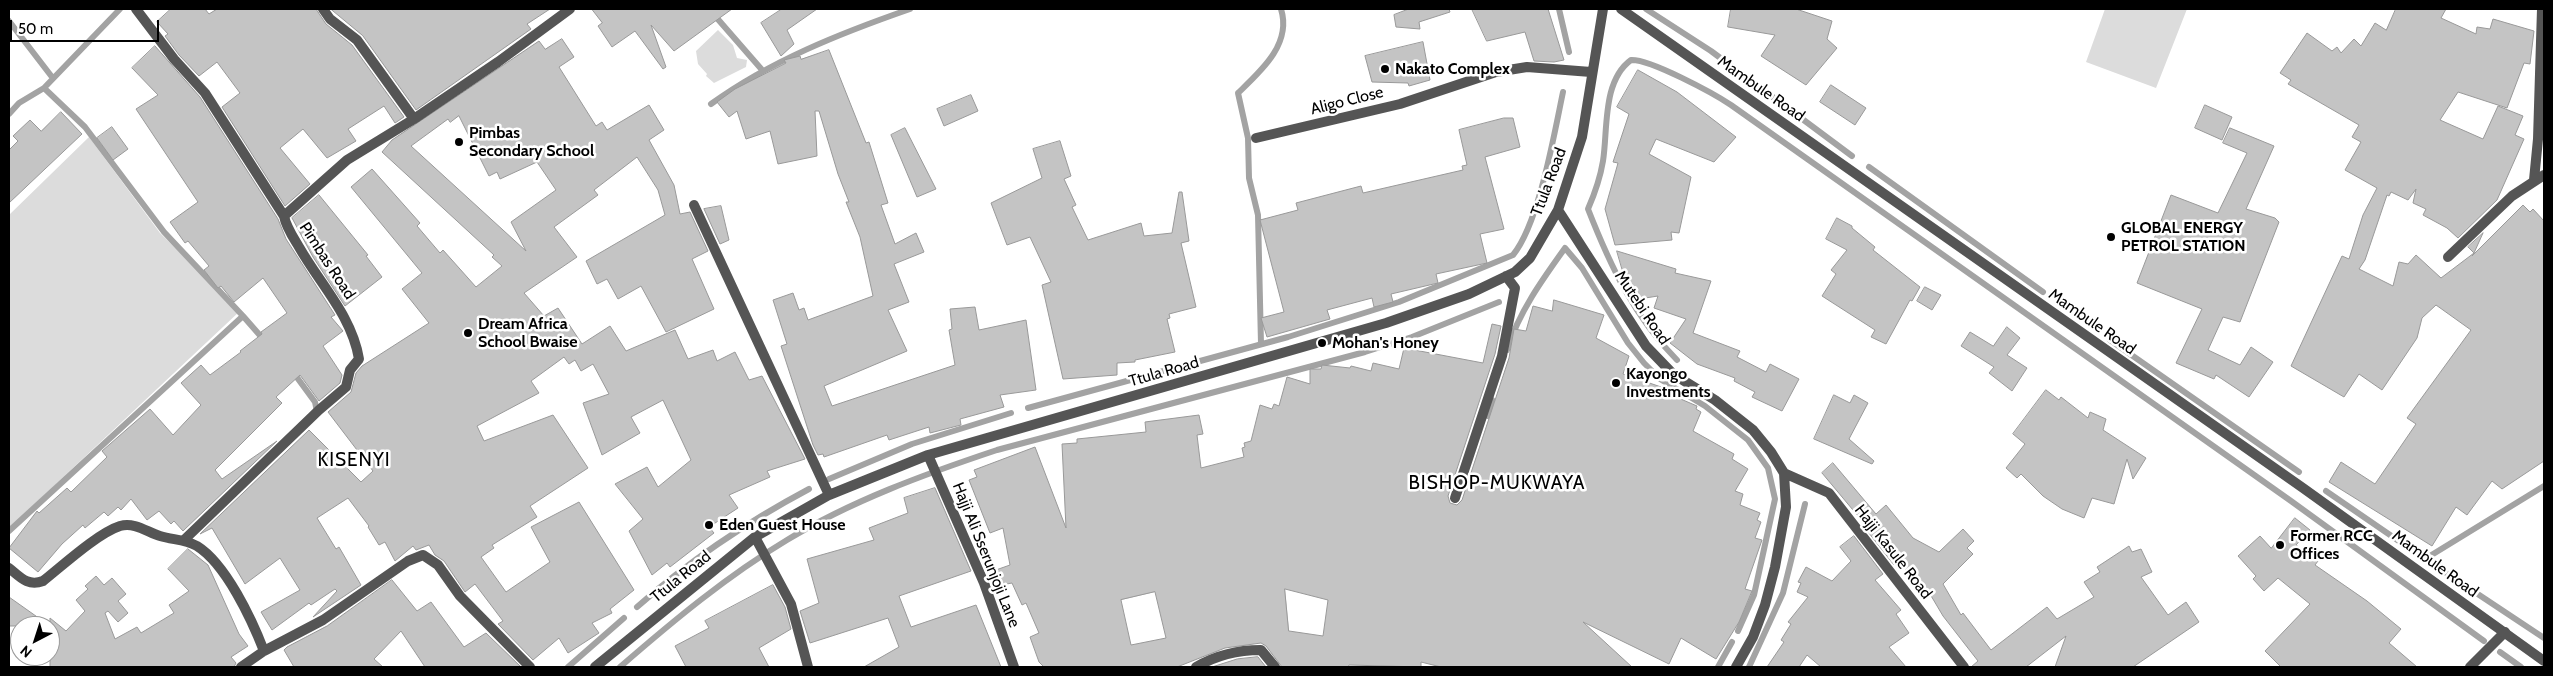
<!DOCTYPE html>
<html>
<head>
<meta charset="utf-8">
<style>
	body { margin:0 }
	#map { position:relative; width:2553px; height:676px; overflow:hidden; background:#fff; font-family:Cabin,sans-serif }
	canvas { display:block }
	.frame { position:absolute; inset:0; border:10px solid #000; pointer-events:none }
	.north { position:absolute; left:10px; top:616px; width:50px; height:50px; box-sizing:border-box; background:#fff; border:1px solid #999; border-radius:50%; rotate:220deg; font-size:14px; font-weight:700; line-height:20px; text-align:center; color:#000 }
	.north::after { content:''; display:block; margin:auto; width:18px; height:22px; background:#000; clip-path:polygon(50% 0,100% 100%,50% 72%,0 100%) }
	.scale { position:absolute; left:10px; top:20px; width:149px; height:22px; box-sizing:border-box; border:2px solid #000; border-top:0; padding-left:6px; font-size:15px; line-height:18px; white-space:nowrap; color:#000; -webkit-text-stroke:4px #fff; paint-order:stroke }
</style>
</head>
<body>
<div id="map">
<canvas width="2553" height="676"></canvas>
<div class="frame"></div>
<div class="north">N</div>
<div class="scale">50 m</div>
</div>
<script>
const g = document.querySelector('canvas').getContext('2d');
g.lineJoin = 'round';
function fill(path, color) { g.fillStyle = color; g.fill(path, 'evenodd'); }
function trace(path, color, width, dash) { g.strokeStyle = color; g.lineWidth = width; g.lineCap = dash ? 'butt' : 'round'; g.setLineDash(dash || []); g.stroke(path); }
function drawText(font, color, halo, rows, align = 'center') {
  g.font = font + ' Cabin,sans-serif'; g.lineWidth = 5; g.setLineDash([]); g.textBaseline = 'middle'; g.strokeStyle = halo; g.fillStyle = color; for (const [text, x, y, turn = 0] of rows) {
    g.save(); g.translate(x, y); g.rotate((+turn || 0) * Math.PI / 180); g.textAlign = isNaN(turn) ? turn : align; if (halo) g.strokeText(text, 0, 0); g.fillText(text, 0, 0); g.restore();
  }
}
fill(new Path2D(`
	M2105,9H2187L2156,88L2086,62Z
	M718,30L733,45L737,58L747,60L746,67L714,83L706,76L707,74L698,64L696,51Z
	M89,137L160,233L240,311L9,528V215Z`), '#dcdcdc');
trace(new Path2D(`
	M709,9L763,71
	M1559,9L1569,52
	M1646,9L1711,51L1852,156
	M9,21L52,77
	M711,104C770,61 841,33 910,9
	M9,114L19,103L44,88L120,9
	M1869,167L2043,292
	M243,316L264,340
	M2110,340L2299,472
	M1261,344L1258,215L1249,178L1248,138L1238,93C1261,71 1292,44 1281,9
	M1507,350C1519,312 1542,280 1565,248L1582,268L1628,343L1644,363L1660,379L1705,406L1748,440L1768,468L1775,499L1754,595L1738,631
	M1677,360C1634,317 1610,265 1588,209C1595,193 1600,179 1603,161C1608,130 1602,81 1631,60C1650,59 1713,93 1731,105L2291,501L2484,641
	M293,372L315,402L317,412L316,413
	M1028,408L1288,337L1399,302L1513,255C1539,223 1554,135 1563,92
	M1488,416L1492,400
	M829,479L912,444L1011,413
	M2326,491L2425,559L2544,486
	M9,531L243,316L164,232L85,127L44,88
	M2425,559L2544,638
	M637,607C689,561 747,522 809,489
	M2500,652L2521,667
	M568,667L624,618
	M620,667C673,621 727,576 787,540C851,501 925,474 997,450L1365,352L1412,337L1499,302
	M1718,667L1732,642
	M1749,667L1783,593L1805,504`), '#a3a3a3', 6);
const building = new Path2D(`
	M171,9H205L209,14L217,9H316L326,24L352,45L404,117L395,123L384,106L348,129L356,141L327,158L303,129L280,148L310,184L285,206L222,107L240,93L217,62L199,76L179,55L165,36L168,34L157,22Z
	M331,9H550L527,24L531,29L416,110L363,36Z
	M592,9H732L674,51L651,25L666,67L663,69L635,31L612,47L598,26L602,23Z
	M782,9H817L787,30L794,44L781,56L761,23Z
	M1409,9H1449L1450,12L1419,22L1420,29L1396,27L1394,15Z
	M1472,9H1548L1564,60L1554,62L1534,61L1525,32L1487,41Z
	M1731,9H1796L1832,21L1827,39L1837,48L1806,85L1761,56L1775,35L1728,27Z
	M2396,9H2446L2441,18L2476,34L2477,27L2490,29L2493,19L2534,31L2530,64L2524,63L2507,108L2458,92L2440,120L2483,139L2498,106L2523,116L2515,135L2524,139L2497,200L2458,238L2447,228L2423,215L2426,209L2413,203L2416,189L2408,200L2391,192L2389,196L2387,195L2365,260L2359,269L2393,286L2399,262L2408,264L2416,255L2441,278L2474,253L2472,256L2523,205L2530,212L2533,209L2544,221V461L2502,489L2492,481L2467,515L2456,507L2432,546L2329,482L2341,462L2375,484L2416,424L2407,418L2471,330L2436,305L2422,318L2417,338L2382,390L2359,374L2344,397L2291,366L2342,256L2349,259L2363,215L2377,188L2345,170L2361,142L2352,137L2359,125L2288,84L2291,80L2280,73L2307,33L2332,51L2337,47L2341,53L2354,39L2361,46L2375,23L2386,30Z
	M562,39L574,57L559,67L596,126L602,122L607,130L649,105L664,130L649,140L674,185L680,214L690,212L708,251L692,259L714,309L666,332L641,286L618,299L607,279L597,284L586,261L665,215L658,190L637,157L594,190L598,195L554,227L577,257L524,293L544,316L558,308L582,344L610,326L626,351L675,330L688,359L713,350L717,361L735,352L749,380L762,376L805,459L767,471L770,477L729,495L738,508L709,527L714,533L670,567L667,563L652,575L629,531L643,519L615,484L647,467L658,487L691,460L663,400L631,417L640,433L602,455L583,403L609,394L593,364L581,371L575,360L569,364L564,357L531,381L539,393L477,426L484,441L553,415L588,468L530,506L537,517L492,545L494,548L481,557L506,592L550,562L531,527L579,502L634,590L610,609L612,613L592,623L599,633L568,653L559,638L533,660L498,624L503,621L475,584L465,592L444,561L435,555L429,545L416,550L413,546L395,561L385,542L379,545L368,527L369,526L348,498L317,518L336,549L339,547L361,585L313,617L337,591L335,589L311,605L309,603L272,630L261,612L300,590L280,558L245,584L212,528L200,534L309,430L361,482L373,471L328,412L351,392L356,373L362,366L429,323L402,289L422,273L351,187L372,169L420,223L417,226L440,253L443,250L476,287L502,266L492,257L494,255L382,152L392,140L539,41L545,49ZM459,116L489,176L497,172L500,179L537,162L556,190L511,222L526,251L411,146L448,119L450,122Z
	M1423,42L1430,80L1409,86L1408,83L1372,82L1365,56Z
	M155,46L200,97L278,219L286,239L335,315L331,317L343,331L323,346L342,375L340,383L319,401L300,375L276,397L282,403L215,470L222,479L277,441L183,531L174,521L171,524L159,511L147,520L131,499L121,510L118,507L108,516L104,512L85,528L83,525L62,544L38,572L9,548L37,511L39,513L67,488L71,492L107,457L102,451L150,409L173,435L201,405L181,383L201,365L210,375L241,352L240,351L262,334L261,332L287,313L263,278L234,302L221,286L218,288L204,270L209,266L188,241L185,243L170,222L198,202L136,109L158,95L132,68Z
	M829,50L866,143L869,142L888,203L881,205L895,244L916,233L924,252L894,264L909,302L888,310L907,351L824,386L832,406L955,365L949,330L952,329L950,309L975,307L979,330L1026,320L1036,390L1000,395L1004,407L960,419L961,425L930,433L929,427L889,440L887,435L824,457L823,454L818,455L813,445L781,346L787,344L773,300L793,293L799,310L804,308L808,320L873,296L860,237L846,202H849L838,174L819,111H815L817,156L778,164L770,131L746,139L737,111L729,117L717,102L735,89L786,63L784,60L800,56L801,59Z
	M1638,70L1677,92L1736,137L1714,162L1656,139L1649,154L1691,177L1679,233L1671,232L1672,240L1615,245L1605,209L1618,163L1613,162L1629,114L1617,107Z
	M1831,85L1866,108L1855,125L1820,102Z
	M971,95L978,111L944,126L937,109Z
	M2205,105L2232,117L2222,140L2195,128Z
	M61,112L82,134L9,203V150L18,141L13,136L30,120L41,131Z
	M1504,118H1513L1520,147L1485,157L1504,229L1480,234L1487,263L1436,274L1438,283L1391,294L1393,302L1374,307L1372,298L1327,310L1330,319L1267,337L1261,318L1284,312L1260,220L1298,210L1296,203L1361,186L1363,193L1463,170L1462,166L1467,165L1459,130Z
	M112,127L128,149L113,160L97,138Z
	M905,128L936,189L917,197L891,135Z
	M2230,128L2274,146L2246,209L2275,218L2279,222L2240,322L2223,317L2208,350L2240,365L2251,347L2273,362L2249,397L2216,375L2214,379L2176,363L2202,309L2137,283L2171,195L2218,213L2247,153L2223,143Z
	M1060,141L1071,176L1064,179L1076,205L1072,207L1088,240L1141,223L1144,236L1172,233L1179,192H1182L1189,241L1181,243L1196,307L1169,314L1170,318L1167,319L1175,352L1135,360V362L1117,363V375L1063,379L1042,285L1051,282L1030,237L1007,245L991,203L1042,178L1033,149Z
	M319,195L368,255L366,256L382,277L345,306L313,257L292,218Z
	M721,206L729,240L720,244L704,209Z
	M1837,218L1852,226V228L1875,247L1873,250L1920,287L1912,301L1910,300L1886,344L1871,337L1875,330L1822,296L1836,274L1831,270L1847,250L1826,239Z
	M2483,233L2474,253L2468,247Z
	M1617,251L1676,269L1675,273L1711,281L1693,333L1740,351L1737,357L1766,372L1770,364L1799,379L1782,411L1752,397L1755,392L1734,381L1735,378L1697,364L1670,343L1686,319L1654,308L1658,296L1639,299L1627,286Z
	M1925,287L1941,295L1932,310L1917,301Z
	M1554,300L1604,315L1596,338L1629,356L1623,374L1670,390L1669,394L1697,406L1696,409L1701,412L1693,431L1734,454L1732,459L1748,469L1735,491L1743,494L1740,505L1760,513L1757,520L1761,522L1755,538L1762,540L1745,589L1752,591L1739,622L1716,659L1681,638L1669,664L1583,622L1632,667H1441L1421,662V667L1349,665L1348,667H1282L1266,646L1261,643L1225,648L1177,667H1044L1039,662L1030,637L1039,633L1026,603L1022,605L1012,583L996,586L993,571L1010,565L1003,528L990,533L969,480L977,477L974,470L1035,447L1066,528L1062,444L1077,443V439L1146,432L1145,422L1199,415L1203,434L1197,435L1201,468L1244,457L1242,448L1245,447L1244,443L1251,441L1260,405L1272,409L1274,404L1279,406L1287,377L1310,384V369H1321L1322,365L1350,368L1351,366L1371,371L1373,363L1399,369L1404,348L1483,363L1492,324L1501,326L1495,354L1448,496L1450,503L1457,505L1462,500L1509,358L1514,329L1526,331L1533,306L1552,311ZM1285,589L1328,600L1323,636L1289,631ZM1155,592L1166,638L1131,645L1121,600Z
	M2007,327L2020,338L2007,355L2027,368L2012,391L1989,373L1994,367L1961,346L1970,332L1993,346Z
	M2046,390L2059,400L2061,397L2088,418L2090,412L2106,419L2103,430L2146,458L2133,479L2127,459L2114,504L2092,498L2084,518L2062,509L2043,496L2021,474L2017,478L2006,468L2025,444L2013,434Z
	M1834,395L1850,403L1854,395L1868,403L1849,439L1874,461L1872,464L1814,439Z
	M1833,463L1876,514L1886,505L1913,538L1939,552L1963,529L1974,541L1967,548L1973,554L1943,584L1961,615L1963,613L1991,650L2047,607L2057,619L2094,597L2084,582L2100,572L2097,567L2129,546L2132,552L2141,549L2152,572L2141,577L2168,615L2186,602L2199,622L2133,667H2055L2066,636L2026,667H1971L1978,661L1943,616L1927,589L1925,590L1916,578L1897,562L1894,565L1865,528L1863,522L1822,473Z
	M935,488L971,571L899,596L911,627L976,605L1001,667H864L899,647L888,618L810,643L800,611L819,603L807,559L874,540L869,528L908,513L904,498Z
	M2295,518L2310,530L2296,545L2318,561L2315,565L2367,601L2401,629L2389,643L2417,667H2281L2265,651L2310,604L2278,578L2264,591L2253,579L2256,576L2238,556L2260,536L2271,548Z
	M1854,536L1883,574L1875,580L1901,610L1896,614L1909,633L1889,647L1906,667H1821L1807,655L1799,667H1767L1784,642L1781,640L1791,624L1788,622L1808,597L1797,592L1801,583L1798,582L1806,567L1832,581L1851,561L1840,547Z
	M188,549L208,565L239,634L248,646L231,657L236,663L234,667H50V618L66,631L85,611L76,600L88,589L85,586L96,576L104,585L112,578L126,594L118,601L128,613L118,622L108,611L105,613L115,639L137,627L141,633L174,613L169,605L189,591L168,569Z
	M392,580L417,611L431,602L464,647L486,633L521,667H425L401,631L374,659L383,667H294L284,650L287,647L327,626Z
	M773,585L785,607L791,629L759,648L769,667H686L675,646L709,628L705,621Z
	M9,597L50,626H9Z
	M1258,657L1266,667H1212L1237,659Z`);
fill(building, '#c4c4c4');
trace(building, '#999', 1);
trace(new Path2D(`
	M136,9L174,59L205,93L284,216
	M323,9L330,19L357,40L414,119
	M1256,138L1400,104L1496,72L1527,67L1591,72
	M2534,180L2538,139L2542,9
	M694,205L829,495
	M1558,210L1646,346L1673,374L1715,400L1753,430L1771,452L1784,473L1786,507L1775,567L1765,605L1753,637L1736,667
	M2448,257L2512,196L2544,175
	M928,455L984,583L1014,667
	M1784,473L1829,493L1964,667
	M1455,498L1502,356L1515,288L1506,276
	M755,537L791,604L808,667
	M184,540L319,410L346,387L350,370L359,359C352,316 320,284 299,247C293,237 286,227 284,216L347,160L414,119L498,62L570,9
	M9,568C20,577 28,587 43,581C62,566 98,533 120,526C135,522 147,532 160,536C173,540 185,539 197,546C226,564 252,620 264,651
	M241,667L264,651L323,620L408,561L423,555L438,565L460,596L530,667
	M595,667L755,537L829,495L928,455L1386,323L1469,294L1515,272L1530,258L1558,210L1582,137L1603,9
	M1196,667C1215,656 1239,650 1261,650L1275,667
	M2470,667L2505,632`), '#555', 10);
trace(new Path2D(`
	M1621,9L2303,488L2544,661`), '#555', 10);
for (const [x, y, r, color] of [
	[1385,69,5,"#000"],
	[459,142,5,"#000"],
	[2111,237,5,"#000"],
	[468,333,5,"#000"],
	[1322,343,5,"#000"],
	[1616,383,5,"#000"],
	[709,525,5,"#000"],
	[2280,545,5,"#000"]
]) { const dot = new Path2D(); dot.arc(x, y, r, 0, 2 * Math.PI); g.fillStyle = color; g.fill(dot); trace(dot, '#fff', 2); }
drawText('bold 16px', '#000', '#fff', [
	["Nakato Complex",1395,69],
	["Pimbas",469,133],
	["Secondary School",469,151],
	["GLOBAL ENERGY",2121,228],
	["PETROL STATION",2121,246],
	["Dream Africa",478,324],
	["School Bwaise",478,342],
	["Mohan's Honey",1332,343],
	["Kayongo",1626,374],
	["Investments",1626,392],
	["Eden Guest House",719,525],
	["Former RCC",2290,536],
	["Offices",2290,554]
], 'left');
drawText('16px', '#000', '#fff', [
	["Mambule Road",1761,89,35],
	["Aligo Close",1347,101,-14],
	["Ttula Road",1549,182,-69],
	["Pimbas Road",327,261,57],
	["Mutebi Road",1642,308,56],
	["Mambule Road",2092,322,35],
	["Ttula Road",1164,372,-16],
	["Hajji Kasule Road",1893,552,52],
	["Hajji Ali Sserunjoji Lane",986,555,68],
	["Mambule Road",2435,564,36],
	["Ttula Road",681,577,-39]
]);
g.letterSpacing = '1px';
drawText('19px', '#000', '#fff', [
	["KISENYI",354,460],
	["BISHOP-MUKWAYA",1497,483]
]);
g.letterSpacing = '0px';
</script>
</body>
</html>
